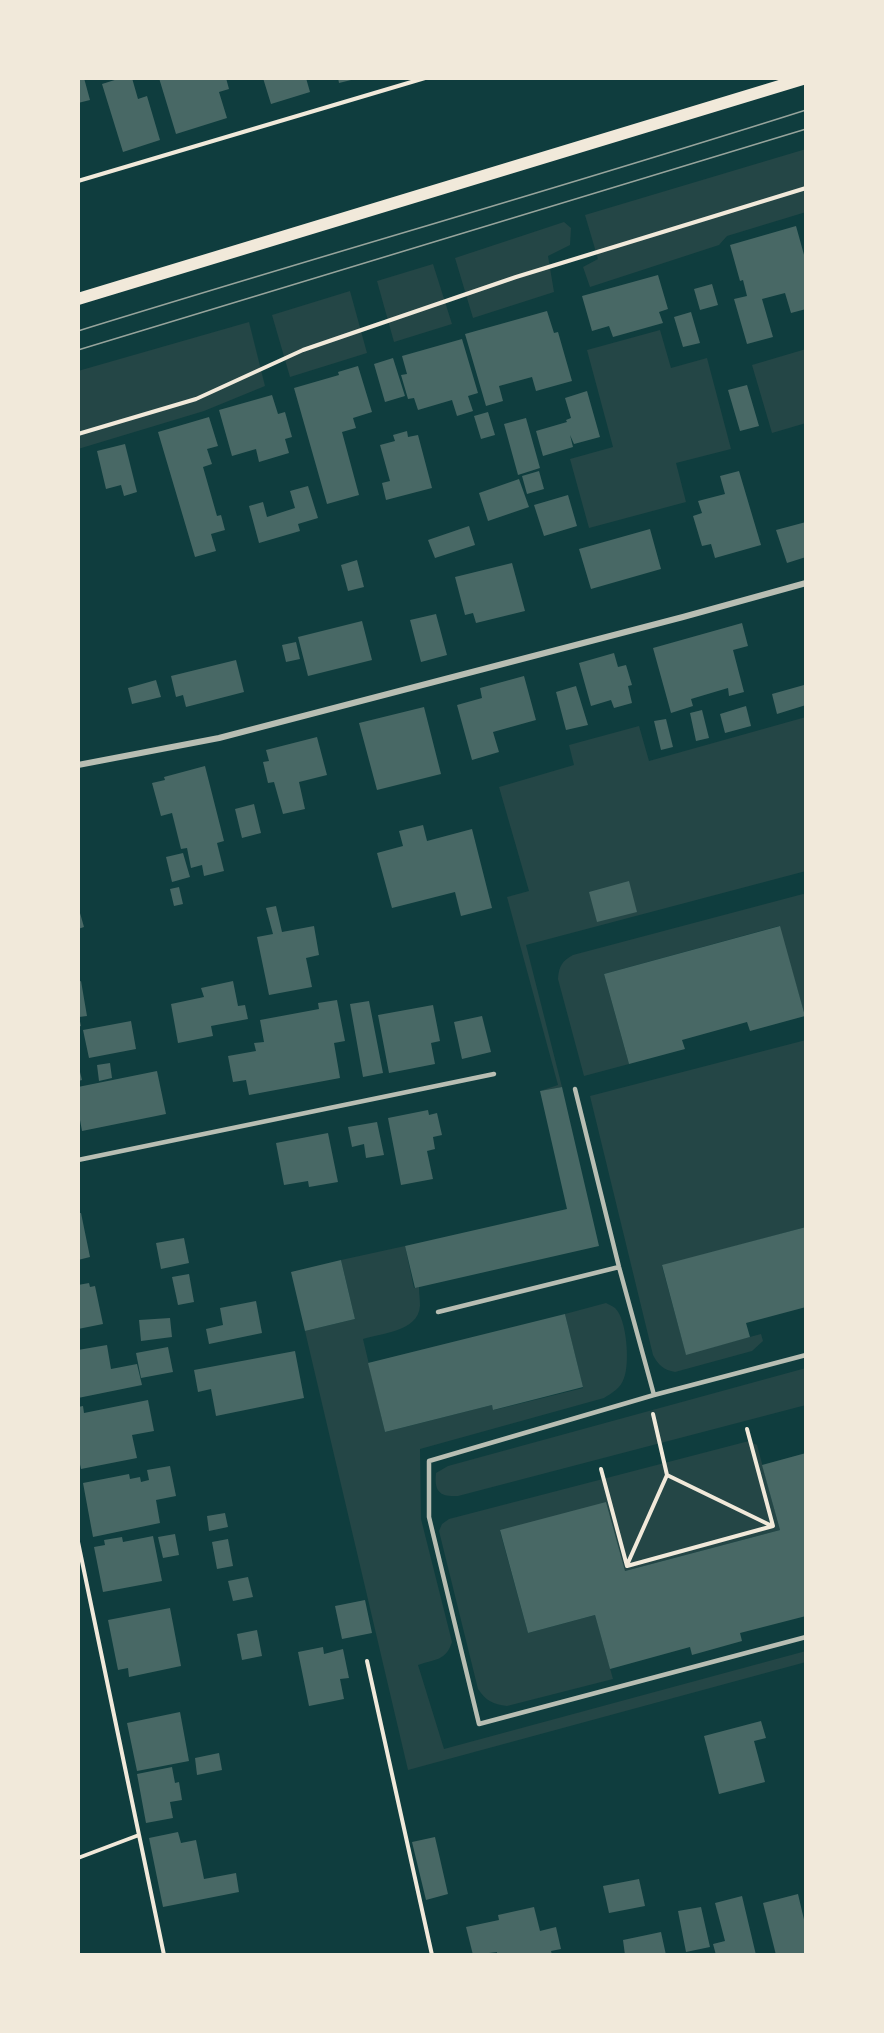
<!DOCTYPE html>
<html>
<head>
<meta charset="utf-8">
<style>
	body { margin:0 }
	#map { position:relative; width:884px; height:2033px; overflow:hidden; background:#0f3d3e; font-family:Arial,sans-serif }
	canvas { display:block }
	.frame { position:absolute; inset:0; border:80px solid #f1e9da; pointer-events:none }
</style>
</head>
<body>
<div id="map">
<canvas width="884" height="2033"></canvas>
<div class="frame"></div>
</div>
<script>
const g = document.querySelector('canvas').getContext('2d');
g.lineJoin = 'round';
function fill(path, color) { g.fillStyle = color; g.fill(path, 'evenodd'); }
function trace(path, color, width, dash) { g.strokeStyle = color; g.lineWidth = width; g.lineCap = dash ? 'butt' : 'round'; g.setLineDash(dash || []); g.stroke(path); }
fill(new Path2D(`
	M806,149V212L727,236L719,245L590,287L583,267L598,259L585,215Z
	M564,222L571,228L570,245L548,256L554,292L473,318L455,258Z
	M433,264L452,324L394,342L377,281Z
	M350,291L367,353L290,377L272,315Z
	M249,322L265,386L204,411L78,449V371Z
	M660,330L671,368L707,358L731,449L676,463L686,502L589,528L570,459L613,447L587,350Z
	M806,349V423L772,433L752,365Z
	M806,717V871L526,945L562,1087L540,1091L558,1085L507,897L529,891L499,787L574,765L569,745L639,726L649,761Z
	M803,894L806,895L805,1016L779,926L604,974L629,1064L584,1076L558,979C559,966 562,961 573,955Z
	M806,1040V1227L662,1266L686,1354L761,1334L763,1341L752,1351L675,1372C664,1370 658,1365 653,1355L590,1096Z
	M405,1246L414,1288L419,1287C419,1293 420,1300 420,1306C418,1332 381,1333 363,1339L385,1432L492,1405L494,1410L583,1388L565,1314L606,1303C609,1305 613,1306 615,1308C627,1319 630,1364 624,1378C621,1388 612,1393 604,1398L420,1449L421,1519L452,1642C446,1661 435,1659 418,1665L444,1749L806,1651V1662L408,1770L305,1331L355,1319L341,1260Z
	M806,1368V1405L458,1496C440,1497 434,1492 436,1473L448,1466Z
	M749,1441L757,1445L780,1530L625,1571L500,1531L528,1633L595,1615L613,1679L507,1706C493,1704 486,1701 478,1689L439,1531L442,1524L449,1519Z`), '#244646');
fill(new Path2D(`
	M78,78H84L90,100L78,103Z
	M121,78H132L138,99L147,96L160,140L123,152L102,84Z
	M159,78H226L229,89L219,92L227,118L176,134Z
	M263,78H306L310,92L271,104Z
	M338,78H355V79L339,83Z
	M796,226L806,262V309L791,313L785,293L762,299L773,337L747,344L734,299L747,296L743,280L740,281L730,245Z
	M658,275L668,309L659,312L663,323L613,337L609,326L592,331L582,296Z
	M712,284L718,305L700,310L694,289Z
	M547,311L554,333L558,332L572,381L536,391L532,377L499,386L503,401L486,406L465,334Z
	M691,312L700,343L683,347L674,317Z
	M462,339L478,393L468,396L473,411L457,416L452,400L418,410L414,398L408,399L401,375L407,374L402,356Z
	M393,358L405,396L385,402L374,364Z
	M358,366L372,412L353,418L356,428L342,432L359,495L327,504L294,388L339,375L338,372Z
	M747,385L759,426L740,431L728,390Z
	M587,391L600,437L574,444L570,435L573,447L543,456L536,431L567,422L566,420L571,418L565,398Z
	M272,395L278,414L285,412L292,437L285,439L289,453L259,462L256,449L232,456L219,410Z
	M488,412L495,435L481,439L474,416Z
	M209,417L218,446L207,449L212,464L203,467L217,516L221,515L225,530L211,534L216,551L195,557L158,432Z
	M526,418L540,468L518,475L504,424Z
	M407,431L408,437L418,435L432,488L386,500L382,483L390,481L380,445L395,441L393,435Z
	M125,444L137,492L124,496L121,485L106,489L97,451Z
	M539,471L544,489L527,494L522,476Z
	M739,471L761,545L715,558L711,544L702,546L693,516L702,513L698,501L725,494L720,476Z
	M519,479L529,507L488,521L479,493Z
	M308,486L318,518L298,524L300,531L259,543L249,506L263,502L267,517L295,508L290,491Z
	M568,495L577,526L544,536L534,505Z
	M806,522V557L787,563L776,530Z
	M469,526L475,545L435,558L428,540Z
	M650,529L661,569L591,589L579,549Z
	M357,560L364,587L348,591L341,565Z
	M512,563L525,611L476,623L473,613L465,615L455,577Z
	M436,614L447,655L421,662L410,620Z
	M362,621L372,660L308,676L298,637Z
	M742,623L748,646L733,650L744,692L729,696L728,688L691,699L693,706L671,713L653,648Z
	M296,642L300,659L286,662L282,645Z
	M614,653L618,667L626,665L632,685L628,686L632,703L614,708L611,700L591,706L579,663Z
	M236,660L244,692L186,707L183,695L176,697L171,676Z
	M524,676L536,720L493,732L499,752L472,760L457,705L482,698L480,688Z
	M156,680L161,697L132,704L128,688Z
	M804,685L806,705L777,714L772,694Z
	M576,686L588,725L566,730L556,692Z
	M746,706L751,726L725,733L720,714Z
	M424,707L441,774L377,790L359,723Z
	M702,710L709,738L696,741L690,713Z
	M666,719L673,747L661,750L654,721Z
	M317,737L327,775L299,782L305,809L283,814L274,782L268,783L263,762L269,761L266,750Z
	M205,766L224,841L217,843L224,871L204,876L202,865L191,868L187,848L181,849L172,813L161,816L152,783L165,780L164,777Z
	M254,804L261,833L242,838L235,809Z
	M423,825L427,841L472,829L492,908L461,916L455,892L392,908L377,853L403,846L399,831Z
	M183,853L190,877L172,882L166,857Z
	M629,881L637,912L597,922L589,892Z
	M179,887L183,904L174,906L170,889Z
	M78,906L84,927L78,929Z
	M276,906L282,932L314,926L319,955L306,958L312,987L269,995L257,937L273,934L266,908Z
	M780,926L805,1016L750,1031L747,1022L682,1040L685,1049L629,1064L604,974Z
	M81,981L87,1016L79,1017L81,1026L78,1027V982Z
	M233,981L238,1006L245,1005L248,1019L211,1026L213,1036L178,1043L171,1004L204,997L201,988Z
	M337,1000L345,1041L334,1043L340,1078L249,1095L246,1080L233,1082L228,1056L256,1051L254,1043L264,1042L260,1020L319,1009L318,1003Z
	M369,1001L383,1073L363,1077L350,1004Z
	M433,1005L440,1041L431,1043L435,1064L389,1073L378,1015Z
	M482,1016L491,1052L462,1059L454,1022Z
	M131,1021L136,1049L89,1058L83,1030Z
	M110,1063L112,1078L99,1081L97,1065Z
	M78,1064L82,1080L78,1081Z
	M157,1071L166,1114L82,1131L78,1109V1087Z
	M562,1087L599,1246L415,1288L405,1246L567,1209L540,1091Z
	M428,1110L429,1115L437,1113L442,1135L433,1137L435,1149L427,1151L433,1179L401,1185L388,1118Z
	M377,1122L384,1155L366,1158L364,1144L352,1147L348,1127Z
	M328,1133L338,1182L309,1187L308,1181L284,1185L276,1143Z
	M78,1213H81L90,1257L78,1260Z
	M806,1227V1307L746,1323L750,1337L686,1355L662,1265Z
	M184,1238L189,1263L161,1269L156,1243Z
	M341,1260L355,1319L305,1331L291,1272Z
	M189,1274L194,1302L178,1305L172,1277Z
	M89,1283L90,1287L95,1286L103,1324L78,1329V1285Z
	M256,1301L262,1333L209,1344L206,1329L223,1325L220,1308Z
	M565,1314L583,1387L493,1410L492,1405L385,1432L368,1363Z
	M170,1318L172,1337L141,1341L139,1320Z
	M107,1345L111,1369L137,1364L142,1385L78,1398V1350Z
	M168,1347L173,1372L141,1378L136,1353Z
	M295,1351L304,1398L216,1416L211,1389L198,1392L194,1370Z
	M148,1400L154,1431L132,1435L137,1458L81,1469L78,1455V1407L83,1406L84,1413Z
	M806,1453V1616L740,1633L742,1641L692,1655L690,1647L610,1669L595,1615L528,1633L500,1530L606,1502L625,1571L780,1530L762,1465Z
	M170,1466L176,1496L156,1500L160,1523L93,1537L83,1483L129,1474L130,1479L140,1477L141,1482L149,1480L147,1470Z
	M225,1513L228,1527L209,1531L207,1516Z
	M175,1534L179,1555L163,1558L158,1537Z
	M153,1536L162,1581L103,1592L94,1547L105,1545L104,1540L122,1537L123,1542Z
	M228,1539L233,1566L217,1569L212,1542Z
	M248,1577L253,1597L233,1601L228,1581Z
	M365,1600L372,1633L342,1639L335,1606Z
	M170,1608L181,1666L129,1677L128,1668L118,1670L108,1620Z
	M257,1630L262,1656L242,1660L237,1634Z
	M323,1647L324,1654L343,1649L349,1678L340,1679L344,1699L309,1706L298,1652Z
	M180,1712L189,1761L137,1771L127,1723Z
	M761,1721L766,1738L754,1741L765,1782L719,1794L704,1736Z
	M219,1753L222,1770L197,1775L195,1758Z
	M172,1767L175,1783L179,1782L182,1800L170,1802L173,1818L146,1823L137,1774Z
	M178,1832L181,1843L196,1840L204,1879L236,1873L239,1892L163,1907L149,1838Z
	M435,1837L448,1894L426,1900L412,1842Z
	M639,1879L645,1906L609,1913L603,1886Z
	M798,1894L806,1928V1955H776L763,1903Z
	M742,1896L756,1955H716L713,1944L725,1941L715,1903Z
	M534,1907L540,1931L556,1927L561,1949L551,1951L552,1955H497V1952L473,1955L466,1927L499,1920L498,1915Z
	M701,1907L710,1947L686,1952L678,1911Z
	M661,1932L666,1955H625L623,1940Z`), '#486865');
trace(new Path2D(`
	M78,181L425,78
	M78,434L196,399L303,350L516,277L806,188
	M601,1469L627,1566L773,1526L747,1429
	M667,1475L772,1526
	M78,1542L164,1955
	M627,1565L667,1475L653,1414
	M367,1661L432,1955
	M78,1858L139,1835`), '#f1e9da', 4);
trace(new Path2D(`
	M575,1089L619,1267L654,1395
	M78,1160L494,1074
	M438,1312L619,1267
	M806,1355L654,1395L429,1461V1517L479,1724L806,1637`), '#b8beb3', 4.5);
trace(new Path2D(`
	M78,765L219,738L683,617L806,583`), '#b8beb3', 6);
trace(new Path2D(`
	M78,299L806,78`), '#f1e9da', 12);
trace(new Path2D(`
	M78,331C320,256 564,187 806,110
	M78,350L806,129`), '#97a49c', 1.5);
</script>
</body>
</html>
